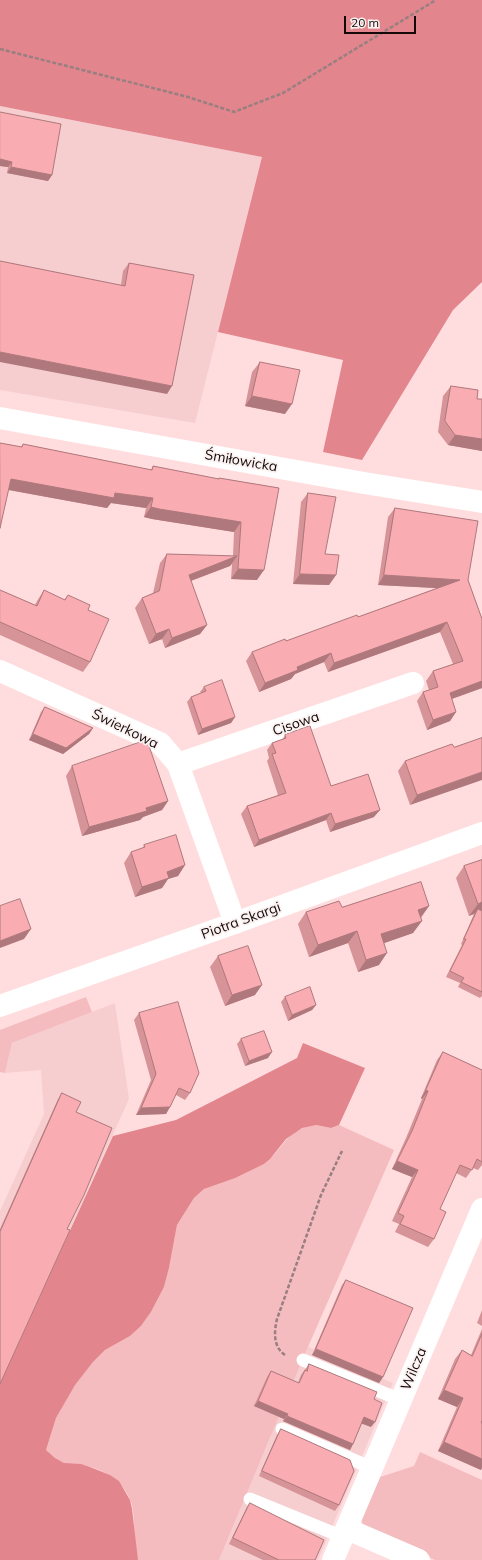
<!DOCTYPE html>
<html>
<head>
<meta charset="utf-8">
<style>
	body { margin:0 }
	#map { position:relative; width:482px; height:1560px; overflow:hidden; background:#ffddde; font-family:Mulish,sans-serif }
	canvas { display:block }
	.scale { position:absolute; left:344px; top:16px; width:72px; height:18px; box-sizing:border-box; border:2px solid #150809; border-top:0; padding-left:5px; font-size:12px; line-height:14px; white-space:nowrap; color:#150809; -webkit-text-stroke:3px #faf1f1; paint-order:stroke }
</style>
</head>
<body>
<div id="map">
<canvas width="482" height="1560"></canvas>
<div class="scale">20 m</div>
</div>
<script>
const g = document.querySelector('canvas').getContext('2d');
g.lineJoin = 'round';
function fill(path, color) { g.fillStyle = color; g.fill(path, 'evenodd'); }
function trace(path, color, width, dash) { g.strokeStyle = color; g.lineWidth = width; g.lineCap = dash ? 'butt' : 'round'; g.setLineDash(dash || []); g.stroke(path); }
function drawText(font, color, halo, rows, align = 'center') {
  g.font = font + ' Mulish,sans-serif'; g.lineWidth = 3.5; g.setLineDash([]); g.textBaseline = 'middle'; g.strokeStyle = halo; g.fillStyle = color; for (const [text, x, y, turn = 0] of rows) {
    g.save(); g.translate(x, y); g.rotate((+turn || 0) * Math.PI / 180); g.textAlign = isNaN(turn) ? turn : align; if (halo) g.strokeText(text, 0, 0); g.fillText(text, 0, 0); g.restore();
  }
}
fill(new Path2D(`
	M0,106L262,157L195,423L0,390Z
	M115,1003L129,1099L0,1384V1211L44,1114L41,1070L5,1073L12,1043Z
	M308,1347L393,1383L318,1560H219Z`), '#f6ced0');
fill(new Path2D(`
	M86,997L92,1012L12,1043L5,1073L0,1072V1030Z
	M316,1125L331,1128L339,1125L394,1150L308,1347L219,1560H138C131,1542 137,1521 131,1502C123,1480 104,1469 82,1465C76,1463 69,1465 63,1463C57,1460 51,1455 46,1450L56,1418L75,1384L93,1362L105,1350L130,1336L141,1326L151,1312L164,1287L169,1268L177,1225L194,1198L204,1189L264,1164C284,1148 288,1127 316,1125Z
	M420,1452L482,1480V1560H435L364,1528L361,1519L380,1477L414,1466Z`), '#f5bcbf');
fill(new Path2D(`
	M0,0H482V282L453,310L362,460L323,452L343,360L218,332L262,157L0,106Z
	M303,1043L365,1068L339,1125L331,1128L316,1125L302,1128L286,1139L270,1159L264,1164L235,1178L204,1189L194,1198L177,1225L169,1268L164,1287L151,1312L141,1326L130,1336L105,1350L93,1362L75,1385L56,1418L46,1450L55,1458L64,1463L81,1464L90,1467L110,1475L119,1481L130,1500L132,1509L138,1560H0V1384L113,1136L176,1120L297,1058Z`), '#e2858d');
trace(new Path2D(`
	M0,49L188,97L234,112L283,93L436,0
	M285,1355C273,1347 274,1332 277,1319L321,1195L342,1151`), '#987f80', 2.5, [4, 2]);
trace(new Path2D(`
	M303,1360L401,1400
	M282,1429L372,1468
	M250,1499L343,1537`), '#fff', 13);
trace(new Path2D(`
	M0,418L364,483L482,502
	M0,671L160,743L178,764L235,923
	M178,764L413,683
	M347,1529L419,1560
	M333,1560L482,1209`), '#fff', 22);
trace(new Path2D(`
	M0,1006L235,923L482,833`), '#fff', 22);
fill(new Path2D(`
	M0,112L52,175L48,181L7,173L8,167L0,166Z
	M129,263L167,394L121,285L123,271Z
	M260,362L285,414L245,406L252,372Z
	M451,386L477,399H482V451L448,445L438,432L443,396Z
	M0,443L21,447L23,444L151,470L153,466L218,479L219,478L279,488L257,580L231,579L232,564L230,566L191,581L207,625L200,634L165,648L162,639L149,644L135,608L142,598L153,593L160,563L167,554L233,556L234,532L152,519L144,517L146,508L111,503L107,508L8,490Z
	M308,493L325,554L336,575L329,585L293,584L301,502Z
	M395,508L468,580L482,619V688L452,699L456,712L450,721L427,730L417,701L423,692L429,690L426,681L433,671L453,664L440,632L328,672L324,662L295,674L291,679L259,692L246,661L252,652L286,641L358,617L437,588L378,585L388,517Z
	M0,590L35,605L37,601L44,590L64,600L68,595L88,610L90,662L83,672L0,635Z
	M204,687L235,717L231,723L198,735L187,702L191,697L201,693L200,692Z
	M45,707L93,728L89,734L63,754L29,740L41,712Z
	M285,735L331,786L374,817L330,832L326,820L254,847L241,814L247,806L278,795L267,761L269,758L267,750L272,743L282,740Z
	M454,747L410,805L398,771L405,761Z
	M72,766L168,801L162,810L143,817L140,820L82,836L66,776Z
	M144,845L185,865L178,876L168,879L162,888L135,897L124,863L131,852L143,848Z
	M482,860V996L480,998L458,987L460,983L446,977L462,945L461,944L474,914L469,916L456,878L464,866Z
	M429,906L421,918L413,933L384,943L379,965L358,972L348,943L309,957L298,924L306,912L342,907Z
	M218,956L255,995L225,1006L210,967Z
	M285,997L316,1005L312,1010L288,1021L281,1002Z
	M139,1013L190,1093L185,1100L176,1095L166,1114L136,1115L151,1080L134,1020Z
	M241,1039L268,1058L245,1066L237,1044Z
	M443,1052L482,1070V1165L478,1170L473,1168L466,1178L456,1173L440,1209L434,1239L428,1247L395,1232L399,1224L392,1221L412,1177L392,1169L406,1138L422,1099L421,1098L437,1060Z
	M62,1093L76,1112L67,1229L0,1384V1229L58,1099Z
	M346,1280L383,1377L379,1383L312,1355L342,1285Z
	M482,1310V1326L477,1323Z
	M482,1329V1420L481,1423V1470L438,1451L457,1407L438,1399L455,1359L462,1350L471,1355Z
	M309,1364L374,1399L371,1427L362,1423L353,1444L350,1450L283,1421L284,1419L254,1406L267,1377L271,1371L298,1383L301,1375Z
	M281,1429L339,1505L335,1511L259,1476L277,1435Z
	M250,1503L315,1560H263L229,1544L246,1509Z`), '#d69498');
fill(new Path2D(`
	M0,159L12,162L8,167L0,166Z
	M11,167L52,175L48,181L7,173Z
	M0,352L172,386L167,394L0,362Z
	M252,396L292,404L285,414L245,406Z
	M455,435L482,439V451L448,445Z
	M11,479L115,493L153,498L146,508L111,503L107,508L4,489Z
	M151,507L241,522L234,532L152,519L144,517Z
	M237,556L230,566L182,584L189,575Z
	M238,569L264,570L257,580L231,579Z
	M300,574L336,575L329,585L293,584Z
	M384,575L460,580L454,589L378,585Z
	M447,622L440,632L328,672L334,663Z
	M207,625L200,634L165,648L172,638Z
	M169,629L162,639L149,644L156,634Z
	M331,653L324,662L295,674L291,679L259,692L265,683L297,667Z
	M482,681V688L443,702L450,693Z
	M456,712L450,721L427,730L433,720Z
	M235,717L231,723L198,735L202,729Z
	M93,728L89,734L63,754L29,740L33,734Z
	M482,772V780L410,805L417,795Z
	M168,801L162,810L143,817L140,820L82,836L89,827Z
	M380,810L374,817L330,832L335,824Z
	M331,813L326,820L254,847L259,840Z
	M185,865L178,876L168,879L162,888L135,897L142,887L167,872Z
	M482,902V911L478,909L474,914L469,916L478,904Z
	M429,906L420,918L418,910Z
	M422,921L413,933L373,947L381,934Z
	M31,929L24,939L0,948V941Z
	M357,931L348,943L309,957L318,945Z
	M387,953L379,965L358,972L366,960Z
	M262,985L255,995L225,1006L232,995Z
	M316,1005L312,1010L288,1021L292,1015Z
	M272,1052L268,1058L245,1066L249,1061Z
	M426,1090L428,1091L422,1099L421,1098Z
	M170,1107L166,1114L136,1115L141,1108Z
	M397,1161L418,1170L412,1177L392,1169Z
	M316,1349L383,1377L379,1383L312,1355Z
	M444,1390L463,1398L457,1407L438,1399Z
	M258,1401L288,1414L284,1419L254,1406Z
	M287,1416L353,1444L350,1450L283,1421Z
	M364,1417L375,1422L371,1427L360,1423Z
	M444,1442L482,1459V1468L481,1470L438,1451Z`), '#ae787c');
const building = new Path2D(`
	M0,112L61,124L52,175L11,167L12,162L0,159Z
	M0,261L125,286L129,263L194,275L172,386L0,352Z
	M260,362L300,370L292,404L252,396Z
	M451,386L478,390L477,399H482V439L455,435L445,421Z
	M0,443L22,447L23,444L152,470L153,466L219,479V478L279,488L264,570L238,569L241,522L159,509L151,507L153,498L115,493L114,498L11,479L0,528Z
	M308,493L336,497L325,554L339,555L336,575L300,574Z
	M395,508L478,521L468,580L482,619V681L450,693L456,712L433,720L423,692L438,687L433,671L463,661L447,622L334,663L331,653L297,667L298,670L265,683L252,652L285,639L286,641L357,615L358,617L460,580L384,575Z
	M167,554L237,556L189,575L207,625L172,638L169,629L156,634L142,598L159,591Z
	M0,590L37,606L44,590L65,600L68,595L90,605L88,610L109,619L90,662L0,622Z
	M222,680L235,717L202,729L191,697L206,691L204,687Z
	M45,707L93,728L66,748L33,734Z
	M310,726L331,786L368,774L380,810L335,824L331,813L259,840L247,806L286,793L272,754L276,753L272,743L286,738L285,735Z
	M482,738V772L417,795L405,761L452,744L454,747Z
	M147,740L168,801L146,808L147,811L89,827L72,766Z
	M176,835L185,865L167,872L169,878L142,887L131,852L145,847L144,845Z
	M482,860V902L478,904L464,866Z
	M421,882L429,906L418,910L422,921L381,934L387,953L366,960L357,931L318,945L306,912L339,901L342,907Z
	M20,899L31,929L0,941V906Z
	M478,909L482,911V992L461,982L464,978L450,971L466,939H464Z
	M248,946L262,985L232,995L218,956Z
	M310,987L316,1005L292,1015L285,997Z
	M178,1002L199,1073L190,1093L179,1088L170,1107L141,1108L156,1074L139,1013Z
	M264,1031L272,1052L249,1061L241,1039Z
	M443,1052L482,1070V1162L477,1159L472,1170L460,1165L440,1209L446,1212L434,1239L400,1224L404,1216L398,1213L418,1170L397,1161L412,1131L428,1091L426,1090Z
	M62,1093L81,1102L76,1112L112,1128L84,1195L67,1229L70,1230L0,1384V1232Z
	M346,1280L413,1308L383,1377L316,1349Z
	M482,1334V1420L481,1423H482V1459L444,1442L463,1398L444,1390L462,1350L472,1356Z
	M309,1364L377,1392L374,1399L382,1403L375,1422L364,1417L353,1444L287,1416L288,1414L258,1401L271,1371L299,1383L305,1370L307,1371Z
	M281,1429L350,1460L354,1471L339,1505L262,1471Z
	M250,1503L324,1540L315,1560H279L233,1538Z`);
fill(building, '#f9acb1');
trace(building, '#ae787c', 1);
drawText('14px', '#150809', '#faf1f1', [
	["Śmiłowicka",241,461,10],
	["Cisowa",296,724,-19],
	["Świerkowa",125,729,26],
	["Piotra Skargi",241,921,-20],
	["Wilcza",414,1369,-67]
]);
</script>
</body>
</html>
